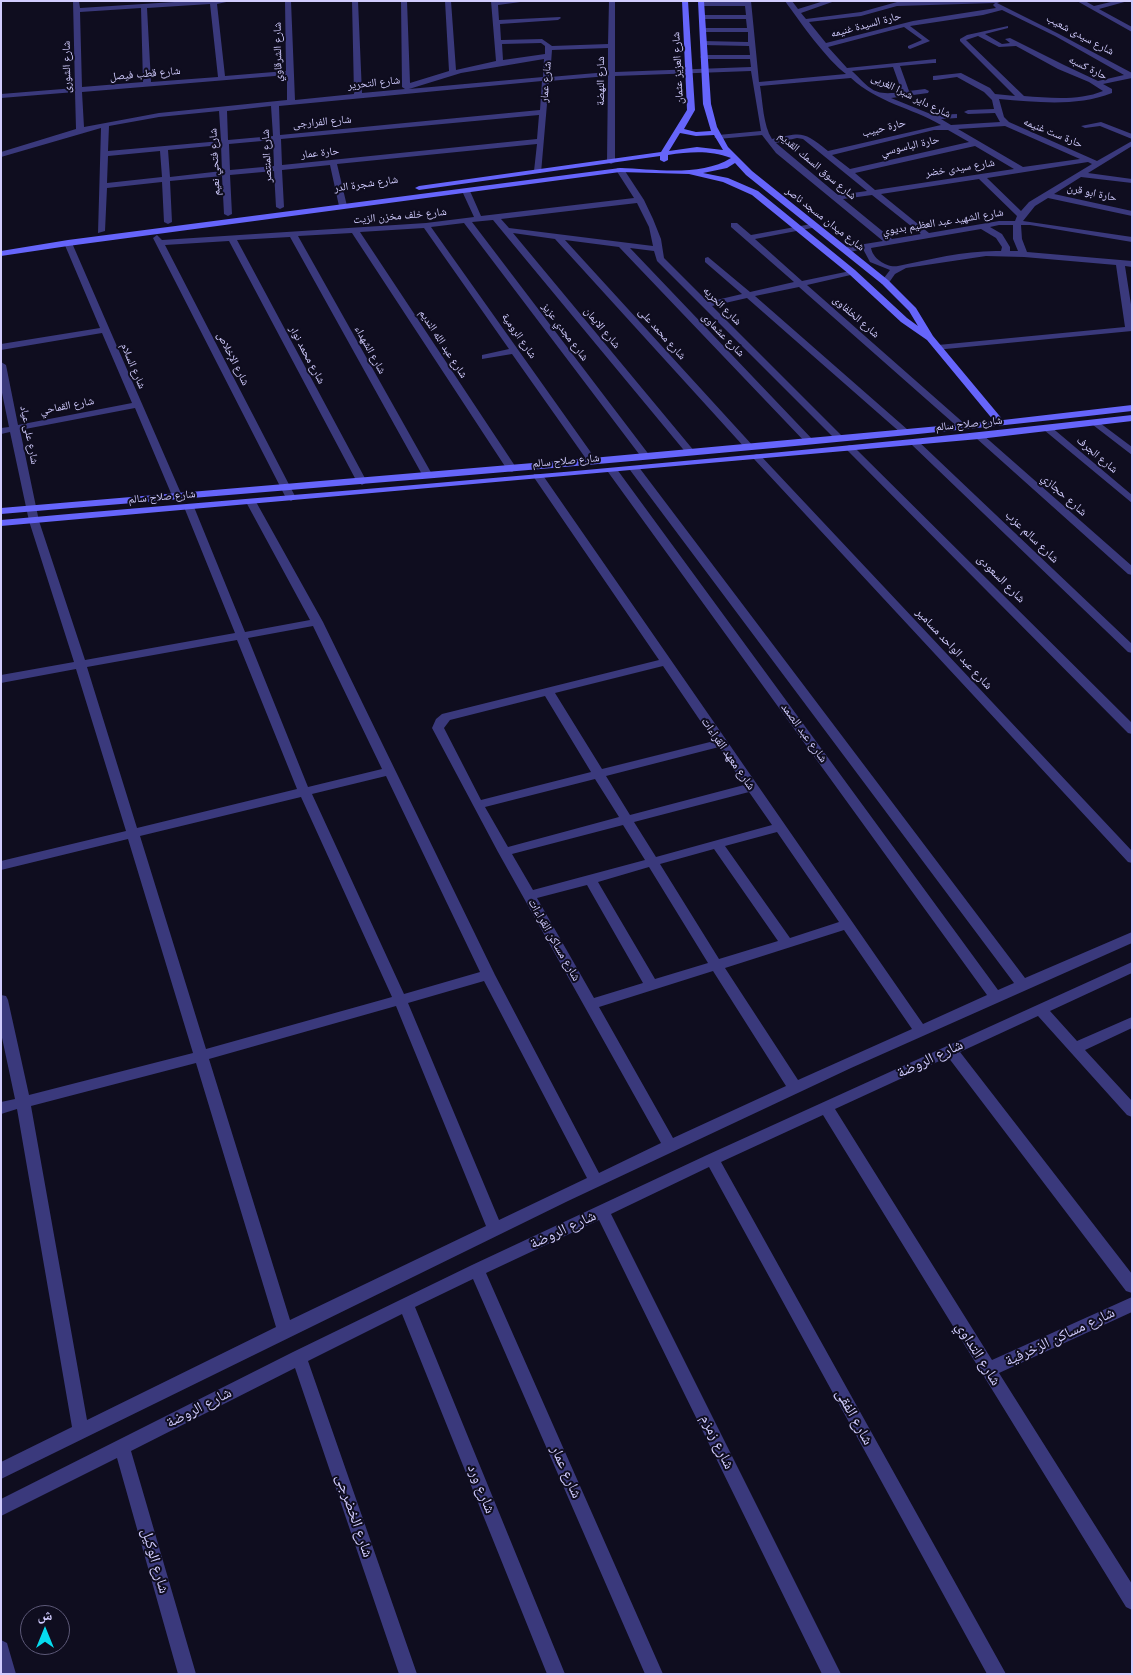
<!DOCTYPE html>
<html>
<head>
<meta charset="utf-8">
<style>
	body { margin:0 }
	#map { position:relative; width:1133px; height:1675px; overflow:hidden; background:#0f0d1f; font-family:"Fira Sans","Noto Naskh Arabic",sans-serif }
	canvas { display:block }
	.frame { position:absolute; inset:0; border:2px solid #d1ccfe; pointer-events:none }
	.north { position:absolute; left:20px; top:1605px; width:50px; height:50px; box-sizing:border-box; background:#0f0d1f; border:1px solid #5d5978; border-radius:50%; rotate:0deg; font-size:14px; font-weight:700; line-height:20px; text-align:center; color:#d1ccfe }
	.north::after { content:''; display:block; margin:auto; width:18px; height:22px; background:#06dcef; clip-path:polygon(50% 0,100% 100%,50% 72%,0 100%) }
</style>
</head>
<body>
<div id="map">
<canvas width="1133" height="1675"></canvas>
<div class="frame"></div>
<div class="north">ش</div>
</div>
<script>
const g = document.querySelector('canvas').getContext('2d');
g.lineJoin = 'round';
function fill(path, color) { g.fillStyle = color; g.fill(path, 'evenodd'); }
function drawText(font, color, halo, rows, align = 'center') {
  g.font = font + ' "Fira Sans","Noto Naskh Arabic",sans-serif'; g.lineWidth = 4; g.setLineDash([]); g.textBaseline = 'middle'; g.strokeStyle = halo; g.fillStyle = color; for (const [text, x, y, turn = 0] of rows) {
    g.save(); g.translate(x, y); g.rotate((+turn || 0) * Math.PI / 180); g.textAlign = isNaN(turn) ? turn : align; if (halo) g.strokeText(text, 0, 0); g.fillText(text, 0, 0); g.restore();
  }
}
fill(new Path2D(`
	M73,1H79L80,8L190,1H231L217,4L225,76L286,71L285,1H291L295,100L354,94L352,1H358L362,93L405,89L402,87L401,1H407L410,83L449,71L445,1H451L456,70L496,61L491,1H528L498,5L499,20L560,17L561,18L558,20L500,24L501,40L542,39L552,46L608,44L609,1H615V72L751,67L750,59H704L700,57L704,55H750L749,46L703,45L700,43L703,41L748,42V32H703L700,30L703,28H747L746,19H702L699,17L702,15H746L745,6H701L698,4L701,2L751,1L759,82L846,74C827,60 800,22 785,1H792L798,9L824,1H835L801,13L806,19L861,12L897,2L1003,1L997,3L1059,34L1132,73V78L1103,84L1112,89V93C1076,107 1037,102 999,99L1004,117L1009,122L1097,161L1132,141V146L1088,173L1132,179V183L1081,177L1054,194L1132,211V216L1048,198L1035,206L1023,221L1132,237V242L1030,225H1021L1022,239L1027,252L1132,261V267L1125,266L1132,311V331L935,350V346L938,345L1125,327L1116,265L1024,257L986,256L906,268L895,274L888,284H882L881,282L890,270L870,262L863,249L846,253L842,250L846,247L883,241L776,153L762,135L718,139L714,137L718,135L761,131L751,71L615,76V162L611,164L607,162L608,76L549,81L541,173L534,171L537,144L337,164L347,206L343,208L339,206L330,165L282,170L284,207L280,209L276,207L274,171L230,175L232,214L228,216L224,214L222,176L170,181L172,222L168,224L164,222L162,182L107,188L105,231L98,233L101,128L1,157V152L76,129L75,92L1,98V94L75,88ZM995,3L993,5L996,8L913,21L826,43L809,22L861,16L897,6ZM210,4L218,77L151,82L147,8ZM141,8L143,82L82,87L80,12ZM1002,10L1055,36L1124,75L1098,81L1064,65L1010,38L1005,39L1010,43L1002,44L985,34L1008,28V26L967,35L960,39V41L1015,96L995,94L990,88L961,73L933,76V80H936L957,77L984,92L992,100L994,109L968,110L964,112L968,114L995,113L1000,122L951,125L941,119L957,118V114L933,115L891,98L928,93L929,91L925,89L909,91L900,66L933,63H936V59L847,68L828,47L904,27L922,40L908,46V48L910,49L930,41L910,26L983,15ZM978,36L999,47L1016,46L1058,69L1089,82L1103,91C1079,101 1050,98 1024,96L966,40ZM541,43L545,46V54L503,60L502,44ZM608,48V72L550,77L552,50ZM544,59L543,77L409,89L461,73ZM893,67L902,92C873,96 872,90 852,71ZM287,75V100L159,113L84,127L82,92ZM851,78C878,103 910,107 941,125L828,151C803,131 803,132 772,139C763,125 763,103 760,86ZM542,81L540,110L280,135L279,106ZM271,106L273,136L228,140L227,111ZM219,111L221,141L108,151L109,126L159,117ZM539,115L537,139L282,165L281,139ZM1005,126L1080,159L1023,167L958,129ZM934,130H948L969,142L850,169L832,155ZM797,138L803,139L867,191L838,195L776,143ZM273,140L274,166L230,170L229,144ZM221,145L222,171L170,177L168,150ZM975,146L1014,169L875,190L855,173ZM160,151L162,177L107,183L108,156ZM1088,162L1092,164L1029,202L1021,211L987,178ZM979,179L1017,216L1015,221H999L929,233L881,194ZM872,195L921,234L892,239L843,199ZM999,225H1013V239L1018,251H1010V247L1002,234L990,227ZM981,229L996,238L1002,247L1001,251C967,250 931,259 898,266C887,268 873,259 871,248Z
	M1077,1H1085L1094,6L1115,1H1128L1099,9L1132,27V32Z
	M1101,122L1132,134V139L1100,126L1085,128L1081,126Z
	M617,168H623L644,200L653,219L661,239L664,258L708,302L742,294L705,262V258L708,257L750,292L794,282L731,227V223H737L751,235L817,223V227L755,239L802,281L855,270V274L807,285L966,425V429H960L799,287L755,296L908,430V434H902L747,298L712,306L844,438L842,440H836L657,261L654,251L630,248L814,441L809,444L806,443L619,247L565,240L754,447L752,449H746L555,239L513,233L695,452L693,454H687L493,220L472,222L650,456L648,458H642L464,223L431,227L597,461L595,463H589L512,354L482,359V355L509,349L424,228L360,232L517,469L512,472L508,471L352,233L298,236L433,476L432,478H424L290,237L237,240L367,482L362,485L357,482L229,241L165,245L296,498L291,501L286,498L153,238L157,235L162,240L426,223L474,217L462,191L466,189L470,191L481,216L634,198L616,170ZM637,203L649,227L653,246L509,228L501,219Z
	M65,241L72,243L183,498L178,501L173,498L135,408L20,430L39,521L85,660L235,633L184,507L189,504L194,507L245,632L310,620L246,502L251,499L255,500L323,622L495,975L599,1173L661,1143L498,852L432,728L436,719L442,714L659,660L533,476L534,474H542L923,1024L987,995L608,472V468H616L998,990L1014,983L630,470V466H638L1025,978L1132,932V943L851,1068L568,1201L1,1479V1462L72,1427L17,1109L1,1114V1102L15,1099L1,1033V995L6,996L8,1000L29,1095L193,1053L128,839L1,870V861L126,831L76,669L1,683V675L74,662L29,521L10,432L1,434V428L9,427L1,388V362L6,365L18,425L132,403L102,333L1,350V344L100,328L64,243ZM313,626L382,769L308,787L248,638ZM237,640L297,789L137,828L87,667ZM663,666L714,741L602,769L555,693ZM545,696L591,772L481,800L444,728L450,720ZM719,747L744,785L630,815L606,776ZM386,776L480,972L404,994L312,794ZM595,779L619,817L508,847L485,807ZM749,792L772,825L656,857L634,822ZM301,797L392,997L206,1049L140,836ZM623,825L645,860L533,890L512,854ZM777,832L839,922L790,938L725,846ZM714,849L778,941L719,959L660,864ZM649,867L708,963L655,979L598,882ZM587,885L643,983L594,998L537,898ZM844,930L912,1029L798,1080L725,968ZM713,971L786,1086L673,1138L599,1007ZM484,981L587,1178L499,1220L408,1003ZM396,1006L486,1226L290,1320L209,1059ZM196,1063L276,1327L87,1420L31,1106Z
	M1096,420L1132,447V455L1093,425V421Z
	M1047,425L1050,426L1132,495V503L1044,430L1042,428Z
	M979,433L982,434L1132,566V575L1128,574L976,438V434Z
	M914,439L917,440L1132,644V653L1128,652L911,444V440Z
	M850,445L853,446L1132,723V734L1128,733L847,450V446Z
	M757,454L760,455L1132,851V863L1128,862L754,459V455Z
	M1132,962V973L1050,1011L1077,1041L1132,1017V1028L1085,1050L1132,1101V1117L1127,1115L1038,1016L960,1052L1132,1274V1293L1126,1291L948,1057L835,1109L992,1360L1132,1297V1312L999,1373L1132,1584V1610L1126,1607L823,1115L721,1162L1006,1674H987L709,1167L611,1214L841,1674H822L599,1220L486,1273L663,1674H645L473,1279L415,1307L565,1674H547L402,1314L308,1361L417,1674H399L295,1368L131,1451L196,1674H178L117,1458L1,1516V1499L293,1352L472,1265L707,1155Z
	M1,1640L7,1643L16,1674H1Z`), '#3a397c');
fill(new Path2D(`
	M682,1H688L695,110L684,129L696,132L711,131L703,104L698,1H704L711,104L717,127L728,147L752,171L888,280L916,308L933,336L1003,420L1132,405V411C756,454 378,482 1,514V508L592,458L994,421L927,340L901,322L849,274L752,195L723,182L689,174L620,172L68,246L1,256V251L68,240L620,168C654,169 701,177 731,158C709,150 690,152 668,155V160L664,162L660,160V156L419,190L415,188L419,186L661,152L687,110ZM680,133L696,136L714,135L723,150L697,147L669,151ZM735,163L746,175L882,284L909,311L918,326L907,318L855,270L758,191L728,178L703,173L727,168Z
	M1132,415V421L979,439L1,526V520C378,487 756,459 1132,415Z`), '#6665fb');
drawText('11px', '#d1ccfe', '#0f0d1f', [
	["حارة السيدة غنيمه",866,25,-15],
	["شارع سيدى شعيب",1080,35,28],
	["شارع الشرقاوي",278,52,-91],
	["شارع الشورى",67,67,-91],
	["شارع العزيز عثمان",678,68,-93],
	["حارة كسبه",1088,68,26],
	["شارع قطب فيصل",145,74,-5],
	["شارع النهضة",601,81,-90],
	["شارع عمار",546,82,-85],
	["شارع التحرير",374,83,-6],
	["شارع داير شبرا الغربى",911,96,26],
	["شارع الفرارجى",322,122,-5],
	["حارة حبيب",884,128,-14],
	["حارة ست غنيمه",1053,133,22],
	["حارة الباسوسي",910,146,-13],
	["حارة عمار",320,153,-6],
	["شارع المنتصر",267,156,-93],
	["شارع فتحي نعيم",215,162,-93],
	["شارع سوق السمك القديم",817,166,40],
	["شارع سيدى خضر",960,168,-9],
	["شارع شجرة الدر",366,184,-8],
	["حارة ابو قرن",1092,193,12],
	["شارع خلف مخزن الزيت",400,216,-5],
	["شارع ميدان مسجد ناصر",825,219,38],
	["شارع الشهيد عبد العظيم بديوي",943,222,-9],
	["شارع الحريه",722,306,45],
	["شارع الخلفاوى",856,317,41],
	["شارع الايمان",602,328,50],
	["شارع مجدي عزيز",565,332,53],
	["شارع محمد على",662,334,48],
	["شارع عشماوى",723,335,46],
	["شارع الرومية",519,336,55],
	["شارع عبد الله النديم",443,344,57],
	["شارع الشهداء",370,350,61],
	["شارع محمد نوار",307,355,62],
	["شارع الإخلاص",233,359,63],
	["شارع السلام",133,366,67],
	["شارع القماحي",67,406,-11],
	["شارع صلاح سالم",969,424,-6],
	["شارع على عياد",29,435,79],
	["شارع الجرف",1097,455,40],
	["شارع صلاح سالم",566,461,-5],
	["شارع صلاح سالم",162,497,-5]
]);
drawText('12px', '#d1ccfe', '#0f0d1f', [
	["شارع حجازي",1064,495,42],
	["شارع سالم عزب",1032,537,44],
	["شارع السعودى",1001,579,45],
	["شارع عبد الواحد مسامير",954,649,47],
	["شارع عبد الصمد",804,733,54],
	["شارع معهد القراءات",728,754,55],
	["شارع مساكن القراءات",554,940,60]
]);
drawText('15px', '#d1ccfe', '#0f0d1f', [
	["شارع الروضة",930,1059,-25],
	["شارع الروضة",563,1230,-25],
	["شارع مساكن الزخرفية",1060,1337,-25],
	["شارع التداوي",978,1354,58],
	["شارع الروضة",199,1408,-27],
	["شارع الفقى",854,1417,61],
	["شارع زمزم",717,1442,64],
	["شارع عمار",566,1472,66],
	["شارع ورد",481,1489,68],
	["شارع الخضرجى",354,1516,71],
	["شارع الوكيل",155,1561,74]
]);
</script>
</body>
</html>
